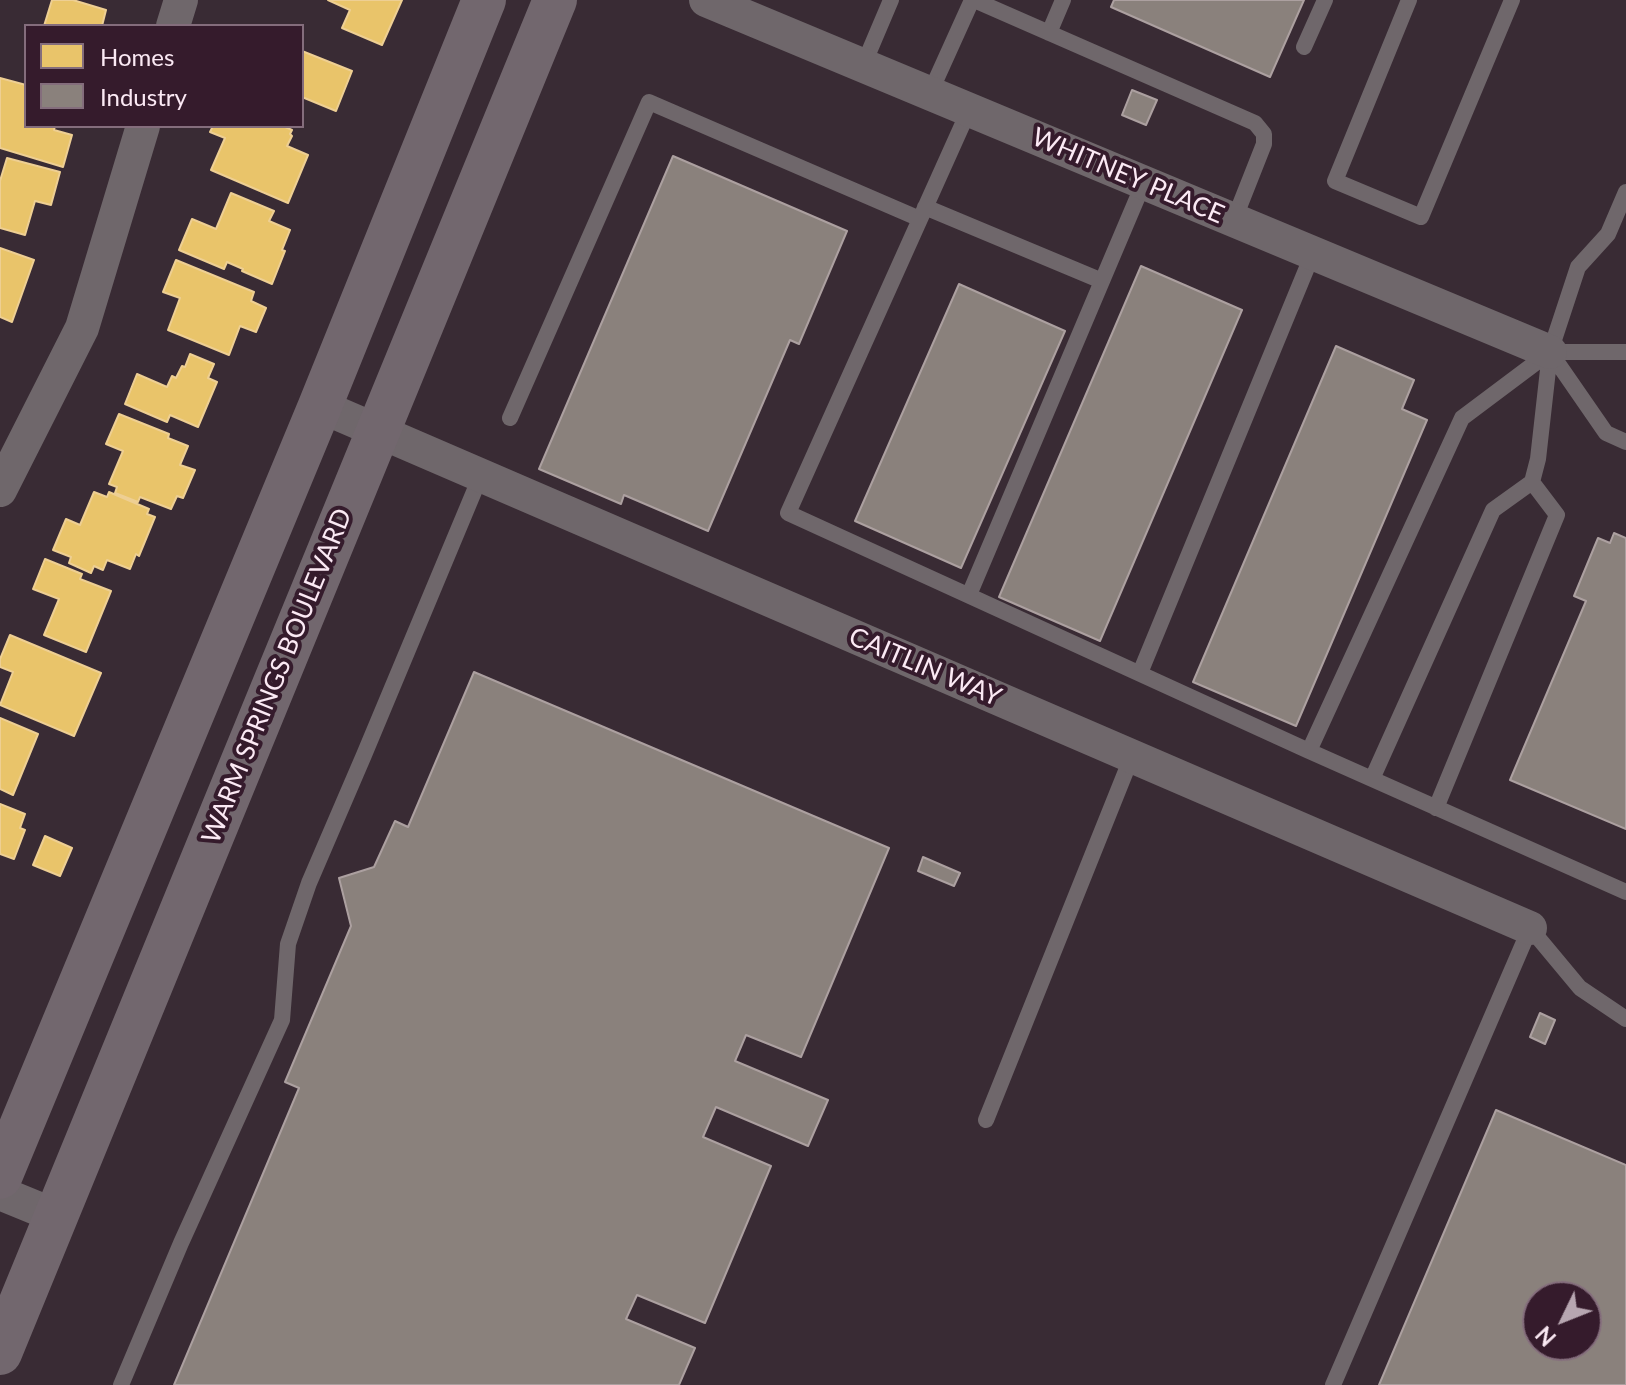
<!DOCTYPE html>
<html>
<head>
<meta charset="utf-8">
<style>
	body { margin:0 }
	#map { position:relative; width:1626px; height:1385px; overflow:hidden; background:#392b34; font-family:Lato,sans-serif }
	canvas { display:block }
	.legend { position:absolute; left:24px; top:24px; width:280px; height:104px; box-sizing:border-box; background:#351b2c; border:2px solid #846d7c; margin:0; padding:10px 14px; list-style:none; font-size:24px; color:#fbe9f4 }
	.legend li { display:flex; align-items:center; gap:16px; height:40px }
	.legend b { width:40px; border:2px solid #846d7c }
	.north { position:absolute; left:1522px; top:1281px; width:80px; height:80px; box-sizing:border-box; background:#351b2c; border:2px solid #846d7c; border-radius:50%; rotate:227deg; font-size:22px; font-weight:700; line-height:32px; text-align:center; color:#fbe9f4 }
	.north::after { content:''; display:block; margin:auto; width:28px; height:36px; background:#b7a6b1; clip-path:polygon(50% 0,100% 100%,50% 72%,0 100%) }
</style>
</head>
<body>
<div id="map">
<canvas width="1626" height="1385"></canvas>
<ul class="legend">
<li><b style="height:22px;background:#e9c46a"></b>Homes</li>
<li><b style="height:22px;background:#8a817c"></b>Industry</li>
</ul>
<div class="north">N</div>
</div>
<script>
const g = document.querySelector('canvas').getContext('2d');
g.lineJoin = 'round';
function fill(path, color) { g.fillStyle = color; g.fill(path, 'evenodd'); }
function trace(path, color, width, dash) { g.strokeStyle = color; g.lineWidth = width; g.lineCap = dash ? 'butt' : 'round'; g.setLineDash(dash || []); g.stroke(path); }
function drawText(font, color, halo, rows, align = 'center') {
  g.font = font + ' Lato,sans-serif'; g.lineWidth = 8; g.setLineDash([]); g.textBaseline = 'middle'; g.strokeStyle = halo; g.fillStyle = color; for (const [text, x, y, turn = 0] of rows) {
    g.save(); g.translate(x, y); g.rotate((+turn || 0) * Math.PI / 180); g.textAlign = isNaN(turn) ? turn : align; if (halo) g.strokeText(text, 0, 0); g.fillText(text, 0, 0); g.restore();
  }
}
const homes = new Path2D(`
	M52,0H73L106,10L102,26H44Z
	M328,0H402L382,45L342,28L350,10Z
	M302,51L352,71L336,111L302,97Z
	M0,78L26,85V126H55L54,130L72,135L63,167L0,148Z
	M213,126H283L292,130L290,134L292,136L287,146L308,155L288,203L211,170L225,138L210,132Z
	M7,158L60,172L51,205L35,201L25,235L0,228V181Z
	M231,193L274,211L269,221L290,230L282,250L285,251L272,284L242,271L243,269L227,262L224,269L179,250L192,219L216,229Z
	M0,248L34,260L12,322L0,317Z
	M176,260L254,292L251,301L266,308L256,332L240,326L229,355L168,330L180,298L163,292Z
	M190,354L214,364L208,378L217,382L198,427L170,415L167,422L125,404L137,374L167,387L172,376L176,378L182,366L185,367Z
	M119,414L169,434L168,438L188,446L180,465L195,470L183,498L177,496L171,509L140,497L138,502L115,493L117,487L109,484L123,451L106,444Z
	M94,492L107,497L109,492L149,509L147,514L155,517L139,556L136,554L130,569L107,560L103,570L94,566L91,573L69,563L71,557L53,550L66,519L80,525Z
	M45,559L82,574L80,579L111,591L86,652L44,635L59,599L33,589Z
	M10,635L101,673L74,736L0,705L13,672L0,667V659Z
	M0,718L38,734L13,795L0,789Z
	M0,804L25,814L20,828L25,830L14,859L0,854Z
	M45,836L72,848L60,876L33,865Z`);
fill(homes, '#e9c46a');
trace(homes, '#eecf93', 2);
const industry = new Path2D(`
	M1114,0H1304L1270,77L1111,7Z
	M1132,90L1157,100L1146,125L1122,115Z
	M673,156L847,231L799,344L790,340L708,531L624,495L621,504L539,469Z
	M1141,266L1242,310L1100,641L999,597Z
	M959,284L1065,331L961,568L855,521Z
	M1336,346L1414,380L1402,409L1427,420L1296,726L1193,682Z
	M1614,533L1626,538V829L1510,780L1586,601L1574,596L1598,538L1610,543Z
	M474,672L889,848L801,1057L746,1035L735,1061L828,1100L808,1146L716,1107L703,1137L771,1166L705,1323L637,1295L626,1319L695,1348L679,1385H174L299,1088L285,1082L351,926L339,878L374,867L395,821L408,827Z
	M923,857L960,873L954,886L918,871Z
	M1540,1013L1555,1020L1545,1044L1530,1037Z
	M1496,1110L1626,1165V1385H1379ZM1538,1297H1586V1345H1538Z`);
fill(industry, '#8a817c');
trace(industry, '#aca0a0', 2);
trace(new Path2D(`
	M974,0L1255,123L1264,134V144L1234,220
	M1409,0L1335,181L1421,217L1512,0
	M1049,33L1063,0
	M1304,47L1325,0
	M863,66L891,0
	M930,93L972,0
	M969,110L788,513L1309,751
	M1626,192L1608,234L1578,267L1550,352L1538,459L1532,482L1493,510L1372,779L1626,892
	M925,207L1102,281
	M1550,352L1606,433L1626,442
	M510,418L649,102L920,219
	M969,595L1144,182
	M1140,673L1313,253
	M1372,779L1309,751L1462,418L1550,352H1626
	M1436,808L1557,515L1532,482
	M986,1120L1132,756
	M121,1385L181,1243L282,1020L288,944L309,883L364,755L481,475
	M1333,1385L1530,928L1580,988L1626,1019`), '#6f676b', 16);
trace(new Path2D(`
	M706,0L1550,352
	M173,26L181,0
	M320,406L1530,928
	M0,490L82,328L143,126
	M0,1193L56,1216`), '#6f676b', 34);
trace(new Path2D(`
	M0,1177L320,406L484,0
	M0,1353L555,0`), '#72676e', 44);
drawText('26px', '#fbe9f4', '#351b2c', [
	["WHITNEY PLACE",1128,176,23],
	["CAITLIN WAY",925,667,23],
	["WARM SPRINGS BOULEVARD",277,676,-68]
]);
</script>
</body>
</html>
